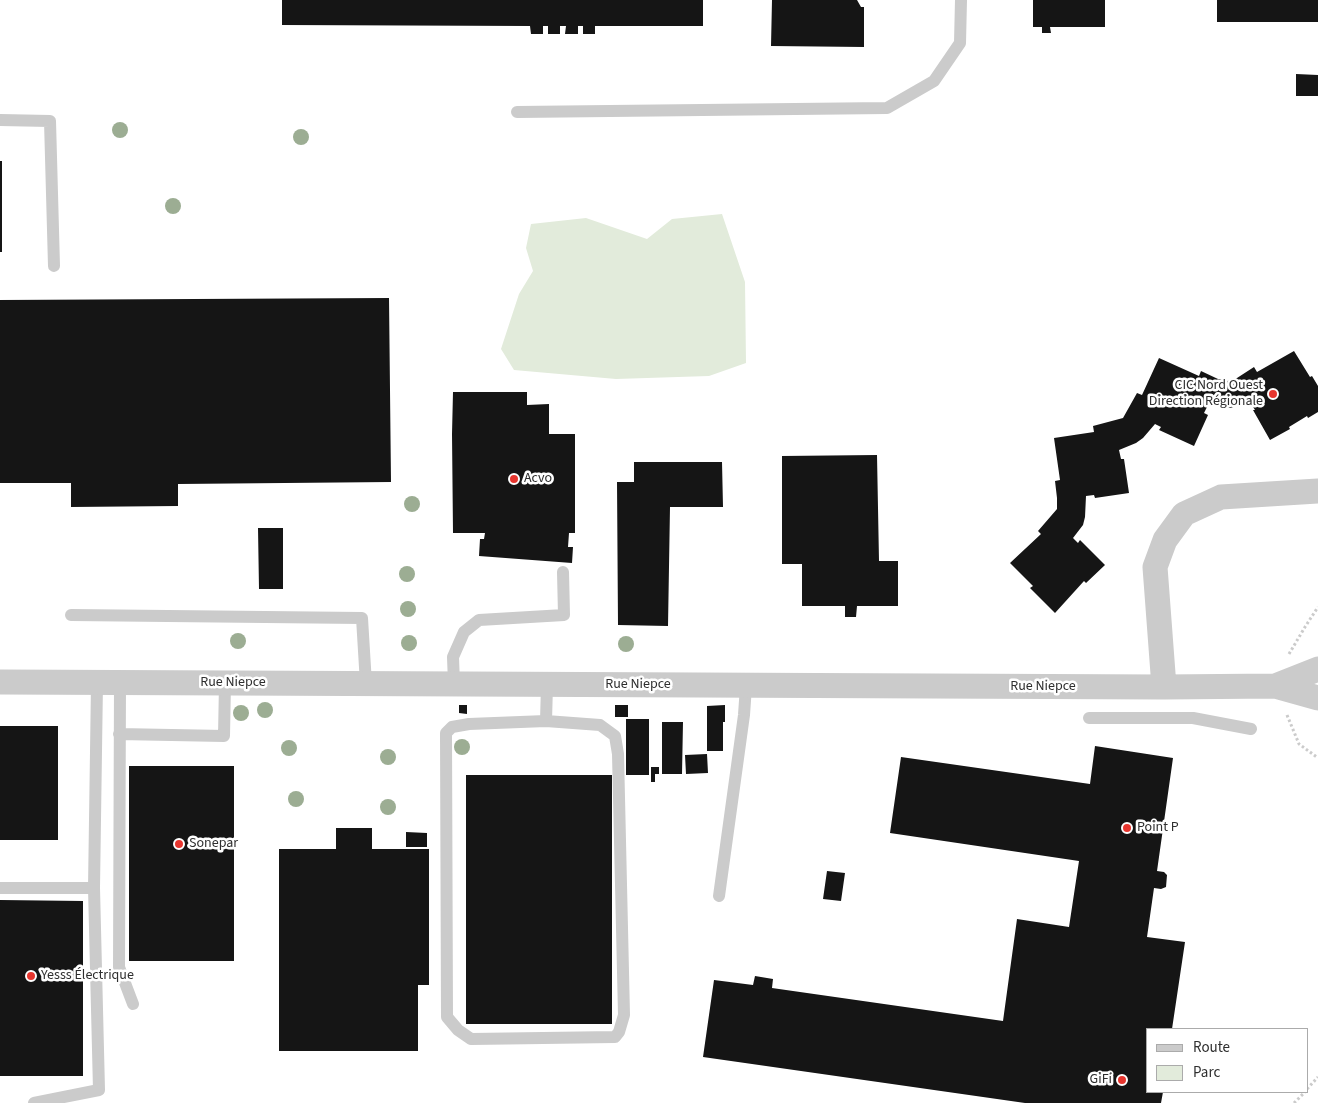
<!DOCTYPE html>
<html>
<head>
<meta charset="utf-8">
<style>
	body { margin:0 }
	#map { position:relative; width:1318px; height:1103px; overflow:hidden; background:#fff; font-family:"Source Sans 3",sans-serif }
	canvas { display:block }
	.legend { position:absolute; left:1146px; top:1028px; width:162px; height:65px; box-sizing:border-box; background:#fff; border:1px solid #ababab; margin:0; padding:6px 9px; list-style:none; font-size:15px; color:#2e2e2e }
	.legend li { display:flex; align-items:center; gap:10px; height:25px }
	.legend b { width:25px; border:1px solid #ababab }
</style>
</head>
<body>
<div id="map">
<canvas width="1318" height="1103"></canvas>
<ul class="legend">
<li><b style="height:6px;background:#cbcbcb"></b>Route</li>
<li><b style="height:14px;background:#e2ebdb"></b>Parc</li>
</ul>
</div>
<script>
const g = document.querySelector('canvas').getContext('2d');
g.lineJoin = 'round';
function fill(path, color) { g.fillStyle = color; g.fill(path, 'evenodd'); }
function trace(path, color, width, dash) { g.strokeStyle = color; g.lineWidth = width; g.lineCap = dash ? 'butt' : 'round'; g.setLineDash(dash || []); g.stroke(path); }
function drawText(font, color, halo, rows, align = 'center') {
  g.font = font + ' "Source Sans 3",sans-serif'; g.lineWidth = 5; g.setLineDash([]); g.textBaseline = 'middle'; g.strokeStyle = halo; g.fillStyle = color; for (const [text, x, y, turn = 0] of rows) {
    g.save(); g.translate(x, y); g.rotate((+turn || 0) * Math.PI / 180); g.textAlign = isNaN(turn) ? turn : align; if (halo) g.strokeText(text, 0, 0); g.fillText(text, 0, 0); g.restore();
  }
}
fill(new Path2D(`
	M722,214L745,282L746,363L709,376L616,379L514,370L501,349L519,294L533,271L526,248L531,224L586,218L647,239L672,219Z`), '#e2ebdb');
fill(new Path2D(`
	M282,0H703V26H595V34H583V26H578V34H565L566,26H560V34H548V26H543V34H531L530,26L282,25Z
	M772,0H857L861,7H864V47L771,46Z
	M1033,0H1105V27H1050L1051,33H1042V27H1033Z
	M1217,0H1318V22H1217Z
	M1296,74L1318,75V96H1296Z
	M0,161H2V252H0Z
	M389,298L391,482L178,484V506L71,507V483H0V300Z
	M1294,351L1310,377L1312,376L1318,386V412L1308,418L1307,416L1289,427L1290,429L1270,440L1253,410H1255L1250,402L1230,408L1208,405L1204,413L1208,415L1194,446L1159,430L1161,427L1155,424L1143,438L1136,443L1119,450L1121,459H1124L1129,493L1095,498L1094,495L1086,496L1085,517L1083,525L1073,538L1078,543L1080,540L1105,565L1086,583L1084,581L1055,613L1030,588L1033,586L1010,563L1041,534L1038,531L1057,509V498L1055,481L1060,480L1054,438L1094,432L1093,426L1123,418L1137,393L1142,395L1159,358L1199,376L1201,371L1218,379L1227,381L1237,378L1254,367L1257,372Z
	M453,392H527V405L549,404V434H575V533H569L568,547H573L572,563L479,556L480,539H484L485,533H453L452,434Z
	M877,455L879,561H898V606H857L856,617H845V606H802V564H782V456Z
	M634,462H722L723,507H670L668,626L618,625L617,482H634Z
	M258,528H283V589H259Z
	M459,705H467V714L459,713Z
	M615,705H628V717H615Z
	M725,705V722H723V751H707V706Z
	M626,719H649V775H626Z
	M662,722H683L682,774H662Z
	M0,726H58V840H0Z
	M1095,746L1173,758L1157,871L1164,872L1167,875L1166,887L1161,889L1154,888L1147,937L1185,942L1172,1029H1147V1092H1163L1161,1103H1025L703,1057L714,980L753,985L755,976L773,979L772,988L1003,1021L1017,919L1069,927L1079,861L890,833L901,757L1090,784Z
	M707,754L708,773L686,774L685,755Z
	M129,766H234V961H129Z
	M651,767H659V774H655V782H651Z
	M466,775H612V1024H466Z
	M336,828H372V849H429V985H418V1051H279V849H336Z
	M406,832L427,833V847H406Z
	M827,871L845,873L841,901L823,899Z
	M0,900L83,901V1076H0Z`), '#151515');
trace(new Path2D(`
	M1289,654L1305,627L1318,607
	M1287,715L1299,744L1318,758
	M1307,1089L1318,1077
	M1294,1103L1305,1092`), '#cbcbcb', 3, [2.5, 2.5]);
trace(new Path2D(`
	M517,112L887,108L934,81L960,43L961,0
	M0,120L50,121L54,266
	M71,615L362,618L366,684
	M120,683L119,967L133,1004
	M454,684L453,657L464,632L479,620L564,615L563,572
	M1089,718H1193L1251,729
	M546,721L600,725L615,736L618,754L624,1015L619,1032L615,1037L471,1039L458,1030L447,1017L446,733L452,727L469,724Z
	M546,721L547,685
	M119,734L224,736L225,683
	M0,888H94
	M719,896L744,715L746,686
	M34,1103L99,1090L94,888L97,683`), '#cbcbcb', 12);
trace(new Path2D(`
	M0,682L1164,687L1275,686L1318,698
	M1275,686L1318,669
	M1164,687L1155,567L1165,540L1184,514L1221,497L1318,491`), '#cbcbcb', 25);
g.fillStyle = '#9cad93';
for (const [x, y] of [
	[120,130],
	[301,137],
	[173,206],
	[412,504],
	[407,574],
	[408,609],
	[238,641],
	[409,643],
	[626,644],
	[265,710],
	[241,713],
	[462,747],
	[289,748],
	[388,757],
	[296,799],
	[388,807]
]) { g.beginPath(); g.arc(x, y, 8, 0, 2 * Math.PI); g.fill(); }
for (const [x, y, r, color] of [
	[1273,394,5,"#e7352e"],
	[514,479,5,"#e7352e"],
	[1127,828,5,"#e7352e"],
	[179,844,5,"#e7352e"],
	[31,976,5,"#e7352e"],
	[1122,1080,5,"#e7352e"]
]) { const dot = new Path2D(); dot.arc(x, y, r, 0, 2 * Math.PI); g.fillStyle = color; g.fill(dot); trace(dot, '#fff', 2); }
drawText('14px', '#2e2e2e', '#fff', [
	["CIC Nord Ouest",1263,386,"right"],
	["Direction Régionale",1263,402,"right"],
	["Acvo",524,479],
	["Point P",1137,828],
	["Sonepar",189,844],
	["Yesss Électrique",41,976],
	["GiFi",1112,1080,"right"]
], 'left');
drawText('14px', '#2e2e2e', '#fff', [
	["Rue Niepce",233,683],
	["Rue Niepce",638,685],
	["Rue Niepce",1043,687]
]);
</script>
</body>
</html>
